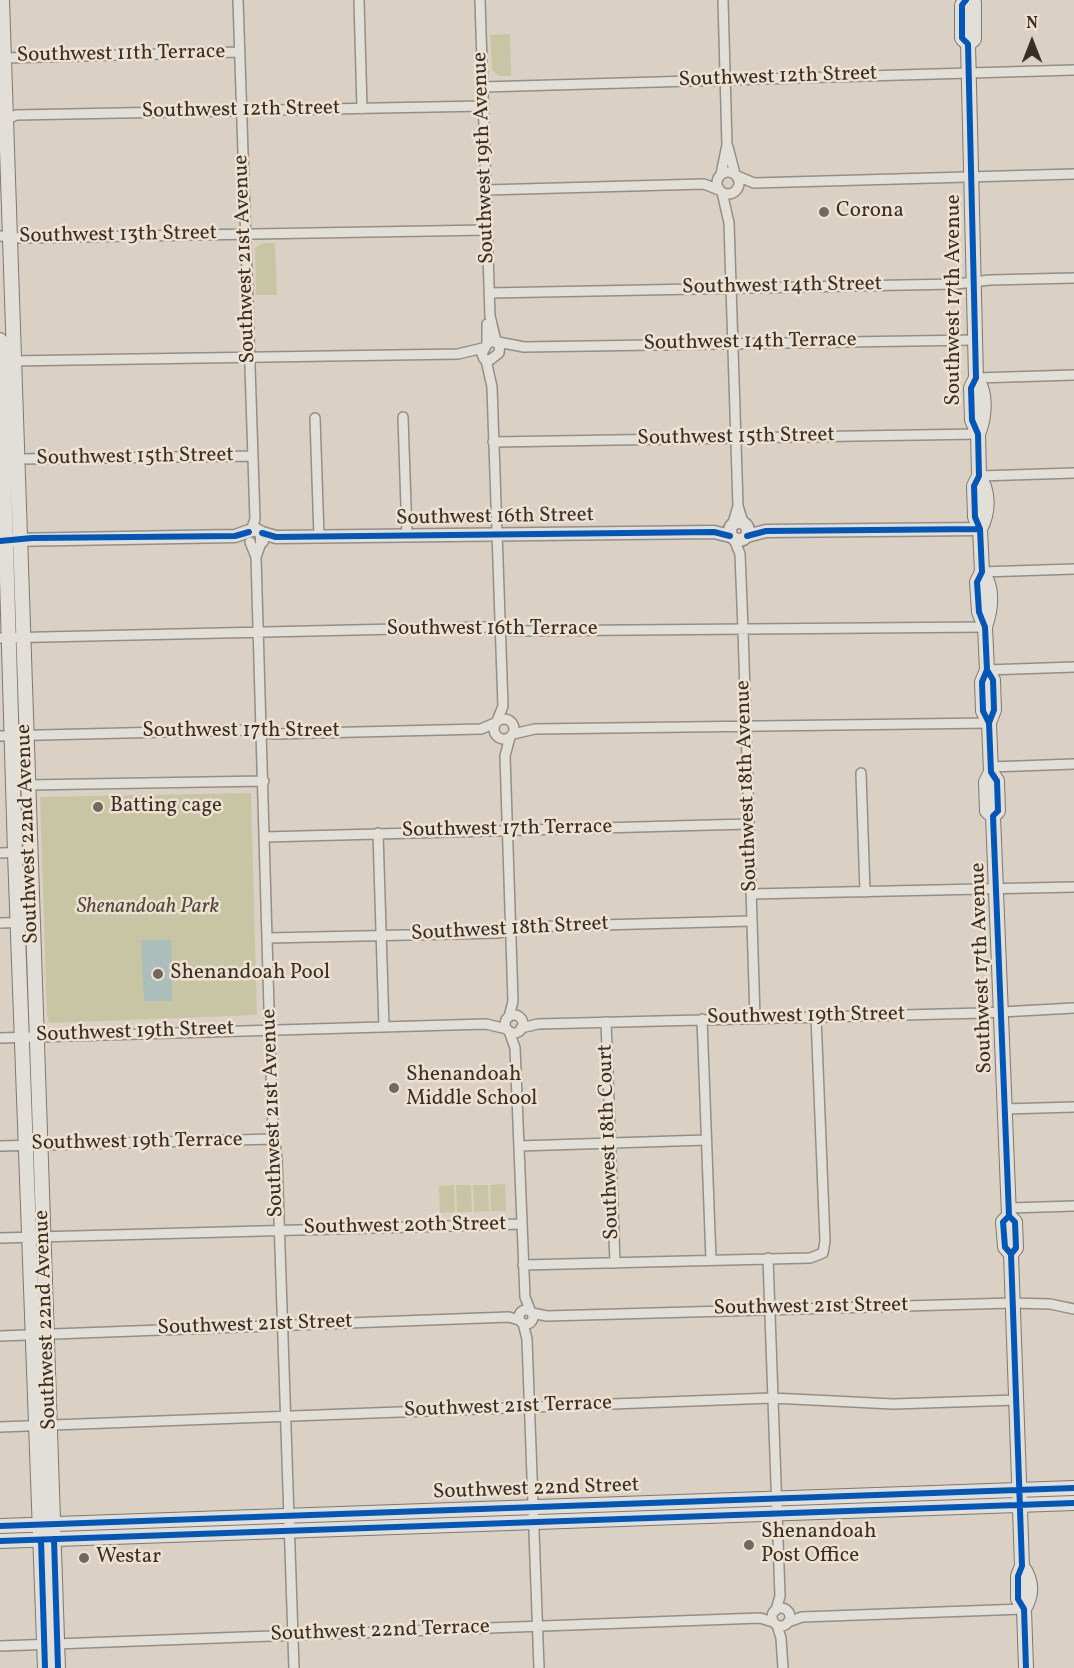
<!DOCTYPE html>
<html>
<head>
<meta charset="utf-8">
<style>
	body { margin:0 }
	#map { position:relative; width:1074px; height:1668px; overflow:hidden; background:#dad1c4; font-family:Vollkorn,serif }
	canvas { display:block }
	.north { position:absolute; left:1002px; top:12px; width:60px; height:60px; -webkit-text-stroke:4px #ede2d2; paint-order:stroke; rotate:0deg; font-size:16px; font-weight:700; line-height:24px; text-align:center; color:#3b2f25 }
	.north::after { content:''; display:block; margin:auto; width:21px; height:27px; background:#3b2f25; clip-path:polygon(50% 0,100% 100%,50% 72%,0 100%) }
</style>
</head>
<body>
<div id="map">
<canvas width="1074" height="1668"></canvas>
<div class="north">N</div>
</div>
<script>
const g = document.querySelector('canvas').getContext('2d');
g.lineJoin = 'round';
function fill(path, color) { g.fillStyle = color; g.fill(path, 'evenodd'); }
function trace(path, color, width, dash) { g.strokeStyle = color; g.lineWidth = width; g.lineCap = dash ? 'butt' : 'round'; g.setLineDash(dash || []); g.stroke(path); }
function drawText(font, color, halo, rows, align = 'center') {
  g.font = font + ' Vollkorn,serif'; g.lineWidth = 5; g.setLineDash([]); g.textBaseline = 'middle'; g.strokeStyle = halo; g.fillStyle = color; for (const [text, x, y, turn = 0] of rows) {
    g.save(); g.translate(x, y); g.rotate((+turn || 0) * Math.PI / 180); g.textAlign = isNaN(turn) ? turn : align; if (halo) g.strokeText(text, 0, 0); g.fillText(text, 0, 0); g.restore();
  }
}
fill(new Path2D(`
	M510,34L511,76H499L492,70L490,35Z
	M275,243L277,295H256L255,248L262,243Z
	M251,793L257,1015L49,1023L47,1014L40,797Z
	M505,1184L506,1211H491L490,1185Z
	M454,1185L455,1212L440,1213L439,1186Z
	M456,1185H471L472,1212H457Z
	M473,1185H488L489,1211L474,1212Z`), '#c8c5a5');
fill(new Path2D(`
	M141,940H171L172,1001H144Z`), '#abbebb');
const minor = new Path2D(`
	M238,0L255,519L251,531
	M359,0L362,109
	M480,0L490,316L496,341
	M4,58L239,52
	M483,87L1074,70
	M4,121L16,115L483,106
	M728,147L735,174
	M717 183a11 11 0 1 1 22 0a11 11 0 1 1-22 0Z
	M721,174L727,145L723,0
	M737,176L754,183L1074,174
	M486,190L704,184L719,190
	M722,192L729,223L738,506L733,523
	M0,236L20,238L487,230
	M489,293L956,284L990,280L1074,278
	M498,342L524,347L976,340
	M487,344L493,341L500,345L499,353L490,360L484,359L482,354L487,344V324
	M486,360L492,387L503,706L497,721
	M9,361L458,354L483,348
	M976,378L1074,375
	M403,417L407,536
	M315,418L319,537
	M493,442L978,434
	M18,459L252,456
	M979,476L1074,473
	M738,506L743,522
	M734,539L740,554L743,629L755,1018
	M250,542L256,557
	M261,543L256,557L270,1043L273,1128L277,1159L294,1668
	M982,572L1074,569
	M0,638L486,627L515,631L985,627
	M987,670L1074,667
	M494 729a10 10 0 1 1 20 0a10 10 0 1 1-20 0Z
	M513,734L535,729L989,723
	M0,736L249,730L274,734L481,729L495,723
	M991,767L1074,764
	M861,773L865,892
	M27,785L264,781
	M378,833L384,1027
	M265,837L748,824
	M0,853L30,852
	M751,894L1074,887
	M0,923L32,922
	M268,938L499,933L523,927L752,921
	M505 1024a9 9 0 1 1 18 0a9 9 0 1 1-18 0Z
	M509,1017L513,1001L505,756L510,737
	M702,1019L711,1260
	M606,1022L615,1263
	M521,1028L538,1024L983,1013L1074,1008
	M509,1031L515,1048L525,1297L530,1310
	M0,1038L486,1024L507,1029
	M1005,1109L1074,1107
	M0,1146L274,1139
	M519,1146L706,1140
	M1009,1208L1074,1206
	M0,1238L522,1224
	M768,1258L780,1596L776,1610
	M523,1265L810,1258L823,1253L825,1241L816,1017
	M519 1317a7 7 0 1 1 14 0a7 7 0 1 1-14 0Z
	M532,1313L547,1316L1012,1303L1050,1304L1074,1309
	M523,1323L527,1339L539,1668
	M0,1336L509,1317L519,1320
	M0,1427L772,1398L893,1404L1016,1400
	M772 1617a9 9 0 1 1 18 0a9 9 0 1 1-18 0Z
	M788,1622L802,1617L1024,1609
	M777,1625L781,1638L783,1668
	M0,1646L760,1618L773,1622`);
const tertiary = new Path2D(`
	M730 531a9 9 0 1 1 18 0a9 9 0 1 1-18 0Z
	M262,533L276,537L714,532L730,536
	M747,536L766,531L980,529
	M10,540L235,536L255,529L262,533V541`);
const secondary = new Path2D(`
	M2,0L58,1668
	M966,0L962,5V38L968,44L976,378L971,388L972,420L978,434L979,476L974,486L975,517L980,529L982,572L977,582L979,612L985,627L987,670L982,682L983,711L989,723
	M968,44L974,39V3L971,0
	M0,340L15,853L45,1668
	M976,378C987,393 985,417 978,434
	M979,476C989,492 989,512 980,529
	M982,572C994,588 991,609 985,627
	M987,670L993,680L994,710L989,723L991,772L997,781L998,811L993,816L1009,1216L1015,1222L1016,1248L1011,1254
	M991,772L986,782L987,811L993,816
	M1009,1216L1003,1222L1005,1247L1011,1254L1022,1566L1018,1576V1599L1024,1609L1026,1668
	M0,1526L1074,1488
	M0,1541L1074,1503
	M1022,1566C1032,1580 1033,1594 1024,1609`);
trace(minor, '#958e86', 12);
trace(tertiary, '#958e86', 15);
trace(secondary, '#7f7870', 16);
trace(minor, '#e2ded8', 9);
trace(tertiary, '#e2ded8', 12);
trace(secondary, '#e2ded8', 14);
trace(new Path2D(`
	M966,0L962,5V38L968,44L976,378L971,388L972,420L978,434L979,476L974,486L975,517L980,529L982,572L977,582L979,612L985,627L987,670L982,682L983,711L989,723
	M262,533L276,537L714,532L730,536
	M747,536L766,531L980,529
	M0,541L32,538L235,536L249,532
	M987,670L993,680L994,710L989,723L991,772L997,781L998,811L993,816L1009,1216L1015,1222L1016,1248L1011,1254
	M1009,1216L1003,1222L1005,1247L1011,1254L1022,1566L1018,1576V1599L1024,1609L1026,1668
	M0,1526L1074,1488
	M54,1539L58,1668
	M41,1540L45,1668
	M0,1541L1074,1503`), '#0057b8', 6);
for (const [x, y, r, color] of [
	[824,212,6,"#73685d"],
	[98,807,6,"#73685d"],
	[158,974,6,"#73685d"],
	[394,1088,6,"#73685d"],
	[749,1545,6,"#73685d"],
	[84,1558,6,"#73685d"]
]) { const dot = new Path2D(); dot.arc(x, y, r, 0, 2 * Math.PI); g.fillStyle = color; g.fill(dot); trace(dot, '#ede2d2', 2); }
drawText('21px', '#3b2f25', '#ede2d2', [
	["Southwest 11th Terrace",121,55,-1],
	["Southwest 12th Street",778,78,-2],
	["Southwest 12th Street",241,111,-1],
	["Southwest 19th Avenue",485,158,-92],
	["Southwest 13th Street",118,236,-1],
	["Southwest 21st Avenue",246,259,-92],
	["Southwest 14th Street",782,287,-1],
	["Southwest 17th Avenue",955,300,-90],
	["Southwest 14th Terrace",750,343,-1],
	["Southwest 15th Street",736,438,-1],
	["Southwest 15th Street",135,458,-1],
	["Southwest 16th Street",495,518,-1],
	["Southwest 16th Terrace",492,630],
	["Southwest 17th Street",241,732],
	["Southwest 18th Avenue",748,786,-92],
	["Southwest 17th Terrace",507,830,-1],
	["Southwest 22nd Avenue",29,834,-92],
	["Southwest 18th Street",510,930,-3],
	["Southwest 17th Avenue",983,968,-92],
	["Southwest 19th Street",806,1017,-1],
	["Southwest 19th Street",135,1033,-2],
	["Southwest 21st Avenue",274,1113,-92],
	["Southwest 18th Court",610,1142,-92],
	["Southwest 19th Terrace",137,1143,-1],
	["Southwest 20th Street",405,1227,-1],
	["Southwest 21st Street",811,1308,-1],
	["Southwest 22nd Avenue",47,1320,-92],
	["Southwest 21st Street",255,1326,-2],
	["Southwest 21st Terrace",508,1408,-2],
	["Southwest 22nd Street",536,1490,-2],
	["Southwest 22nd Terrace",380,1632,-2]
]);
drawText('21px', '#3b2f25', '#ede2d2', [
	["Corona",836,212],
	["Batting cage",110,807],
	["Shenandoah Pool",170,974],
	["Shenandoah",406,1076],
	["Middle School",406,1100],
	["Shenandoah",761,1533],
	["Post Office",761,1557],
	["Westar",96,1558]
], 'left');
drawText('italic 21px', '#544b3a', '#ede2d2', [
	["Shenandoah Park",148,908]
]);
</script>
</body>
</html>
